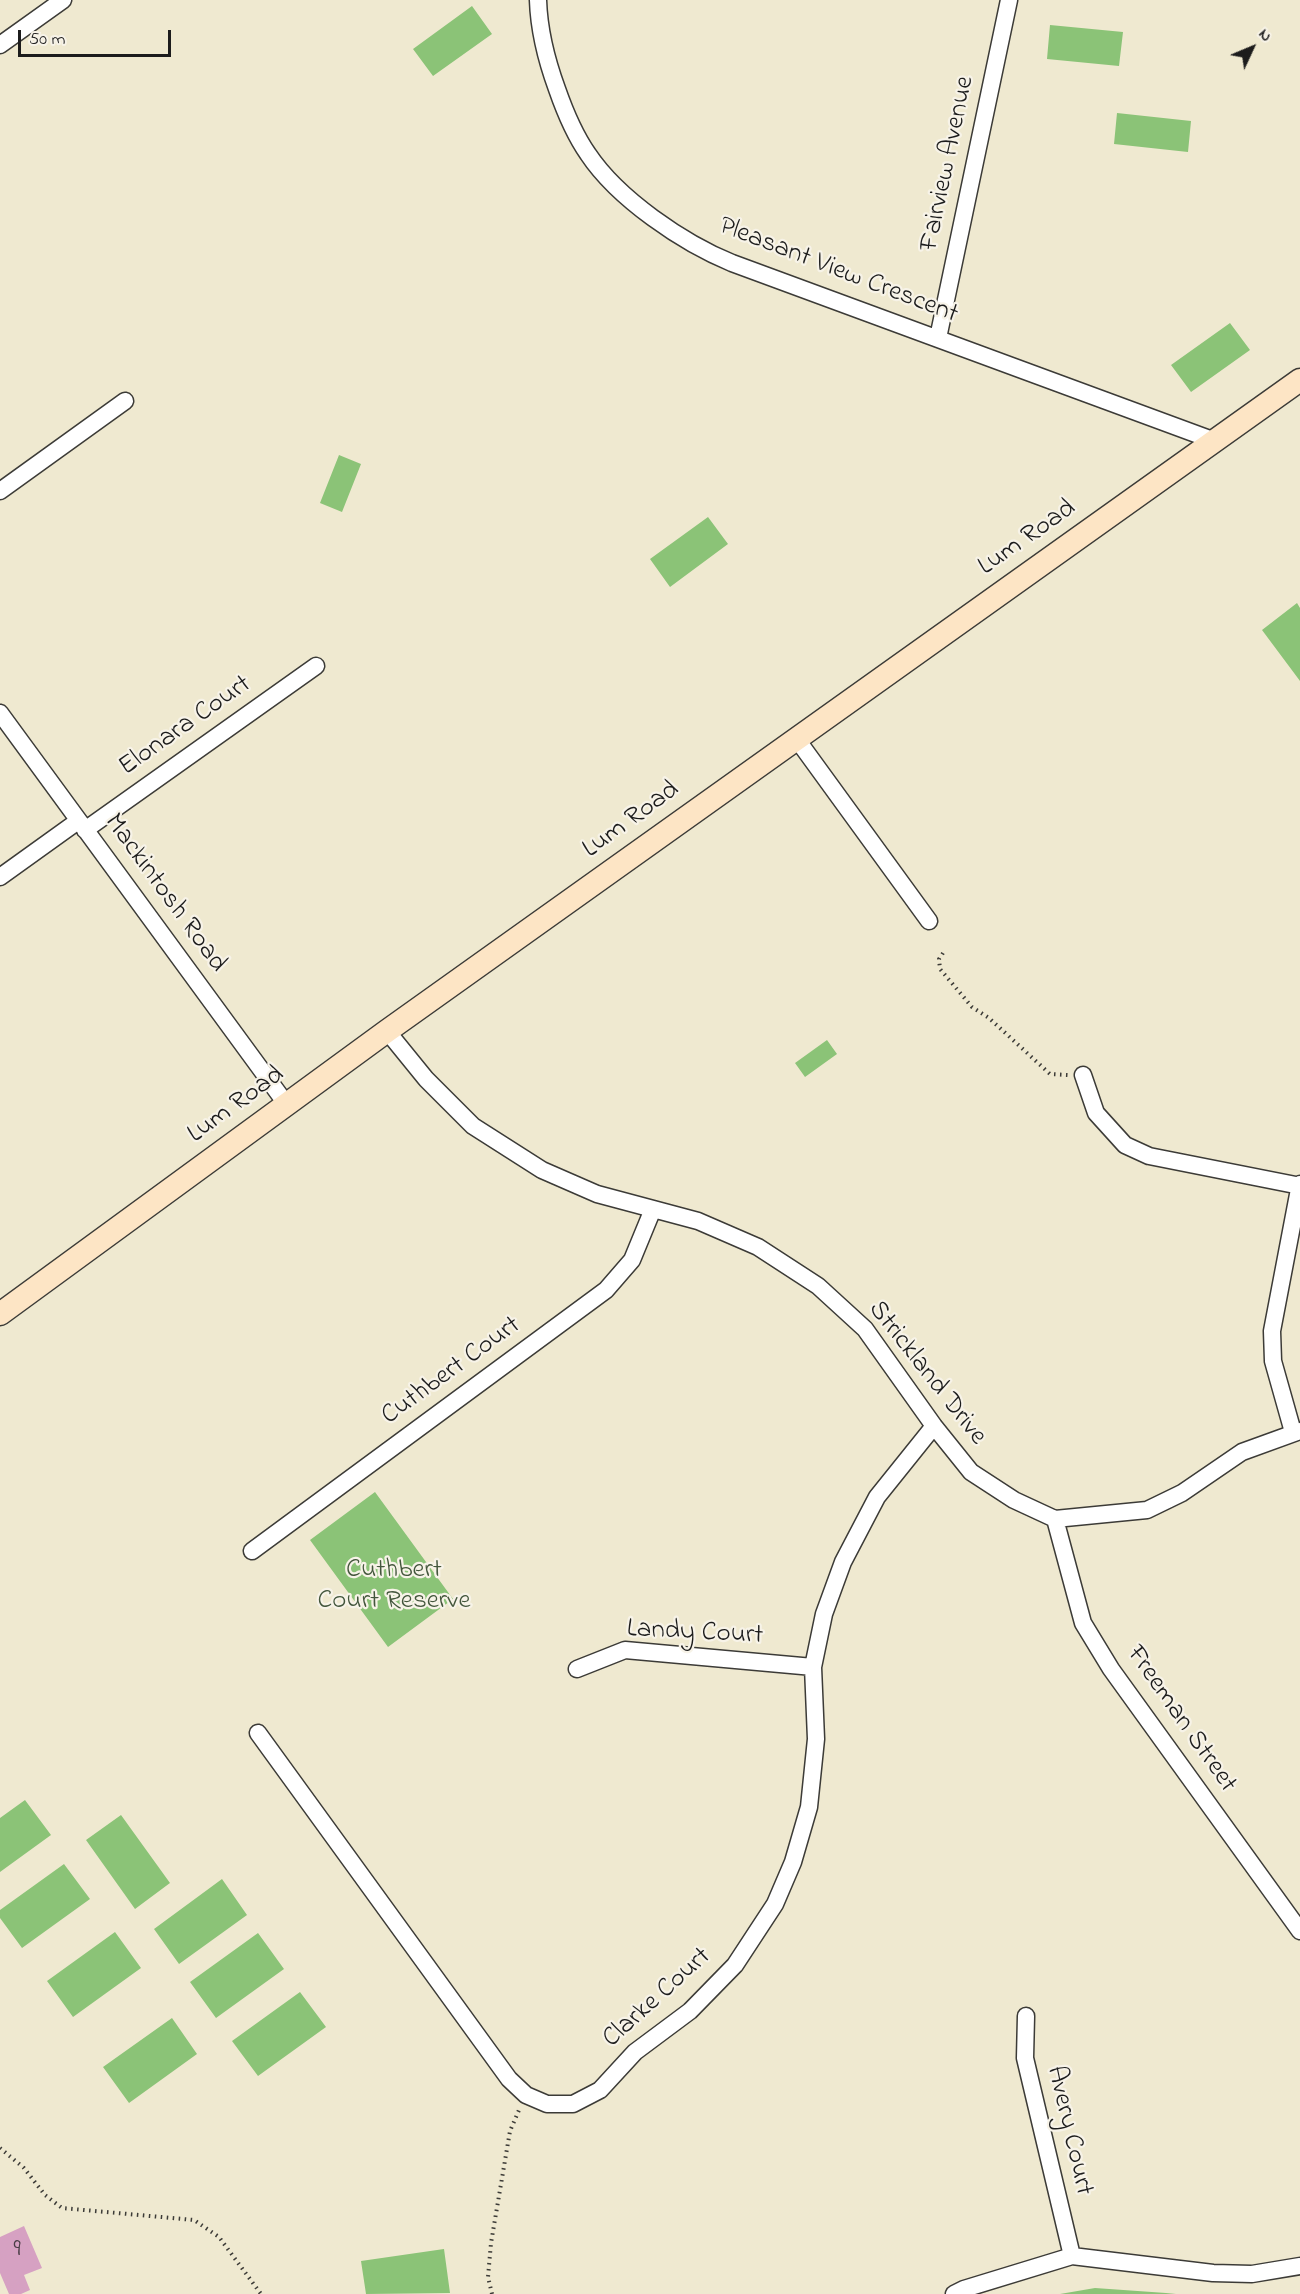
<!DOCTYPE html>
<html>
<head>
<meta charset="utf-8">
<style>
	body { margin:0 }
	#map { position:relative; width:1300px; height:2294px; overflow:hidden; background:#efe9d0; font-family:"Indie Flower",sans-serif }
	canvas { display:block }
	.north { position:absolute; left:1222px; top:18px; width:60px; height:60px; -webkit-text-stroke:4px #f7f3e8; paint-order:stroke; rotate:46deg; font-size:16px; font-weight:700; line-height:24px; text-align:center; color:#1c1c1c }
	.north::after { content:''; display:block; margin:auto; width:21px; height:27px; background:#1c1c1c; clip-path:polygon(50% 0,100% 100%,50% 72%,0 100%) }
	.scale { position:absolute; left:18px; top:30px; width:153px; height:27px; box-sizing:border-box; border:3px solid #1c1c1c; border-top:0; padding-left:8px; font-size:18px; line-height:21px; white-space:nowrap; color:#1c1c1c; -webkit-text-stroke:4px #f7f3e8; paint-order:stroke }
</style>
</head>
<body>
<div id="map">
<canvas width="1300" height="2294"></canvas>
<div class="north">N</div>
<div class="scale">50 m</div>
</div>
<script>
const g = document.querySelector('canvas').getContext('2d');
g.lineJoin = 'round';
function fill(path, color) { g.fillStyle = color; g.fill(path, 'evenodd'); }
function trace(path, color, width, dash) { g.strokeStyle = color; g.lineWidth = width; g.lineCap = dash ? 'butt' : 'round'; g.setLineDash(dash || []); g.stroke(path); }
function drawText(font, color, halo, rows, align = 'center') {
  g.font = font + ' "Indie Flower",sans-serif'; g.lineWidth = 4.5; g.setLineDash([]); g.textBaseline = 'middle'; g.strokeStyle = halo; g.fillStyle = color; for (const [text, x, y, turn = 0] of rows) {
    g.save(); g.translate(x, y); g.rotate((+turn || 0) * Math.PI / 180); g.textAlign = isNaN(turn) ? turn : align; if (halo) g.strokeText(text, 0, 0); g.fillText(text, 0, 0); g.restore();
  }
}
fill(new Path2D(`
	M472,6L492,34L433,76L413,49Z
	M1050,25L1123,32L1119,66L1047,59Z
	M1117,113L1191,121L1188,152L1114,144Z
	M1230,323L1250,350L1191,392L1171,365Z
	M339,455L361,464L342,512L320,503Z
	M708,517L728,544L670,587L650,559Z
	M1297,603L1300,608V681L1262,630Z
	M827,1040L837,1054L805,1077L795,1063Z
	M375,1492L453,1599L388,1647L310,1540Z
	M25,1800L51,1835L0,1872V1818Z
	M121,1815L170,1883L135,1909L86,1840Z
	M64,1864L90,1899L22,1948L0,1918V1910Z
	M222,1879L247,1915L179,1964L154,1929Z
	M115,1932L141,1968L73,2017L47,1981Z
	M258,1933L284,1969L216,2018L190,1982Z
	M300,1992L326,2027L258,2076L232,2041Z
	M172,2018L197,2054L129,2103L103,2067Z
	M444,2249L450,2293L366,2294L361,2261Z
	M1095,2288L1166,2293L1176,2294H1060Z`), '#8bc377');
fill(new Path2D(`
	M24,2226L42,2268L24,2275L30,2290L21,2294H9L0,2273V2237Z`), '#d6a1c2');
const street = new Path2D(`
	M538,0C539,32 546,59 557,89C565,112 574,134 588,154C618,199 683,243 732,263L1215,441
	M0,45L63,0
	M938,338L1009,0
	M0,491L125,401
	M0,713L287,1105
	M796,738L929,921
	M85,830L316,666
	M0,877L78,821
	M387,1031L426,1079L473,1126L542,1170L597,1194L698,1221L758,1247L818,1286L865,1329L934,1426L971,1472L1014,1500L1055,1519L1147,1510L1182,1493L1242,1452L1300,1431
	M1083,1075L1096,1113L1125,1145L1149,1156L1300,1186
	M1293,1432L1273,1361L1272,1331L1300,1184
	M1055,1519L1083,1623L1111,1669L1300,1931
	M252,1551L606,1290L632,1260L653,1209
	M577,1669L625,1650L813,1667
	M258,1733L509,2079L526,2095L547,2104H573L600,2090L635,2052L690,2011L735,1965L775,1904L793,1862L809,1807L816,1739L813,1667L824,1614L843,1562L877,1497L934,1426
	M1026,2016L1025,2058L1072,2256
	M954,2294L964,2289L1072,2256L1213,2273L1252,2274L1300,2266`);
const secondary = new Path2D(`
	M0,1314L387,1031L1300,380`);
trace(street, '#3c3b37', 19);
trace(secondary, '#3c3b37', 25);
trace(new Path2D(`
	M943,953L939,959L940,969L972,1007L989,1018L1050,1074L1068,1075
	M0,2148L24,2168L45,2195L62,2208L194,2220L219,2237L261,2294
	M492,2294L488,2277L491,2243L510,2131L519,2110`), '#3c3b37', 4, [1.5, 4.5]);
trace(street, '#fff', 16);
trace(secondary, '#fde5c5', 22);
drawText('24px', '#4a3d46', null, [
	["9",17,2251]
]);
drawText('27px', '#1c1c1c', '#f7f3e8', [
	["Fairview Avenue",949,164,-78],
	["Pleasant View Crescent",838,272,21],
	["Lum Road",1028,539,-35],
	["Elonara Court",186,727,-35],
	["Lum Road",632,821,-36],
	["Mackintosh Road",164,894,54],
	["Lum Road",237,1106,-36],
	["Cuthbert Court",452,1372,-36],
	["Strickland Drive",926,1374,52],
	["Landy Court",695,1634,3],
	["Freeman Street",1180,1720,55],
	["Clarke Court",658,1999,-42],
	["Avery Court",1068,2131,77]
]);
drawText('27px', '#43563c', '#f7f3e8', [
	["Cuthbert",394,1572],
	["Court Reserve",394,1603]
]);
</script>
</body>
</html>
